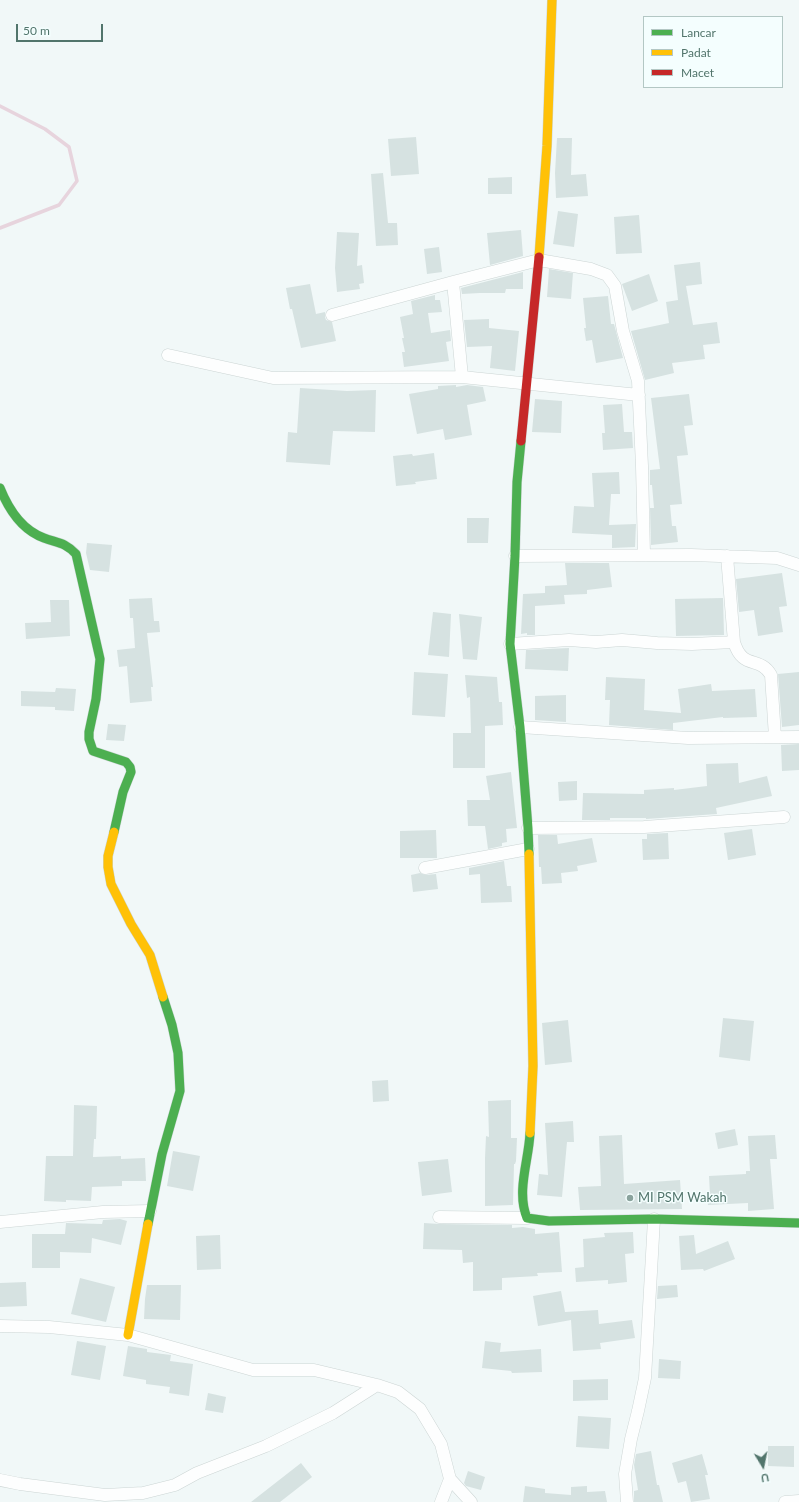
<!DOCTYPE html>
<html>
<head>
<meta charset="utf-8">
<style>
	body { margin:0 }
	#map { position:relative; width:799px; height:1502px; overflow:hidden; background:#f1f8f8; font-family:Lato,sans-serif }
	canvas { display:block }
	.legend { position:absolute; left:643px; top:16px; width:140px; height:72px; box-sizing:border-box; background:#f4fefe; border:1px solid #b3c7c4; margin:0; padding:5px 7px; list-style:none; font-size:12px; color:#52756c }
	.legend li { display:flex; align-items:center; gap:8px; height:20px }
	.legend b { width:20px; border:1px solid #b3c7c4 }
	.north { position:absolute; left:743px; top:1446px; width:40px; height:40px; -webkit-text-stroke:3px #f4fefe; paint-order:stroke; rotate:170deg; font-size:11px; font-weight:700; line-height:16px; text-align:center; color:#52756c }
	.north::after { content:''; display:block; margin:auto; width:14px; height:18px; background:#52756c; clip-path:polygon(50% 0,100% 100%,50% 72%,0 100%) }
	.scale { position:absolute; left:16px; top:24px; width:87px; height:18px; box-sizing:border-box; border:2px solid #52756c; border-top:0; padding-left:5px; font-size:12px; line-height:14px; white-space:nowrap; color:#52756c; -webkit-text-stroke:3px #f4fefe; paint-order:stroke }
</style>
</head>
<body>
<div id="map">
<canvas width="799" height="1502"></canvas>
<ul class="legend">
<li><b style="height:5px;background:#4caf50"></b>Lancar</li>
<li><b style="height:5px;background:#ffc107"></b>Padat</li>
<li><b style="height:5px;background:#c62828"></b>Macet</li>
</ul>
<div class="north">U</div>
<div class="scale">50 m</div>
</div>
<script>
const g = document.querySelector('canvas').getContext('2d');
g.lineJoin = 'round';
function trace(path, color, width, dash) { g.strokeStyle = color; g.lineWidth = width; g.lineCap = dash ? 'butt' : 'round'; g.setLineDash(dash || []); g.stroke(path); }
function fill(path, color) { g.fillStyle = color; g.fill(path, 'evenodd'); }
function drawText(font, color, halo, rows, align = 'center') {
  g.font = font + ' Lato,sans-serif'; g.lineWidth = 3; g.setLineDash([]); g.textBaseline = 'middle'; g.strokeStyle = halo; g.fillStyle = color; for (const [text, x, y, turn = 0] of rows) {
    g.save(); g.translate(x, y); g.rotate((+turn || 0) * Math.PI / 180); g.textAlign = isNaN(turn) ? turn : align; if (halo) g.strokeText(text, 0, 0); g.fillText(text, 0, 0); g.restore();
  }
}
trace(new Path2D(`
	M0,106L45,129L69,147L77,181L59,205L0,228`), '#e7d4dd', 3.5);
fill(new Path2D(`
	M416,137L419,174L391,176L388,139Z
	M557,138H572L571,175L586,174L588,196L556,198L555,173Z
	M383,173L388,223H397L398,245L376,246L371,174Z
	M512,177V194H488V178Z
	M558,211L578,214L574,247L553,244Z
	M639,215L642,253L616,254L614,217Z
	M521,230L523,256L490,265L487,233Z
	M337,232L359,233L357,266L362,265L364,283L359,284L360,289L337,292L335,268Z
	M439,247L442,272L427,274L424,249Z
	M700,262L702,284L686,286L693,325L717,322L720,343L703,345L705,359L672,363L674,373L645,380L631,331L669,323L666,302L678,300L674,265Z
	M549,269L573,273L571,299L547,297Z
	M523,272V289H506L505,293H480L462,294L461,288Z
	M649,274L658,301L632,311L622,284Z
	M310,284L316,314L325,312V317L326,320L332,322L336,341L301,348L292,309H290L286,288Z
	M435,295V300H440L442,312L428,313L431,333L450,330L451,341L446,342L449,361L404,367L402,352H405L402,338H404L400,317L413,314L411,301Z
	M608,296L611,324H614L623,358L596,363L592,340L586,341L584,328H586L583,298Z
	M489,319V328L519,331L515,371L490,368L492,346L467,347L464,320Z
	M456,385V387L467,385L483,387L486,401L467,405L472,435L445,440L443,429L417,434L409,394L438,389V386Z
	M300,388L347,391L376,390L375,432L333,431L330,465L286,462L288,432L297,433Z
	M689,394L693,425L684,426L688,455L677,456L682,504L670,505L672,526H676L678,542L651,545L650,508H654L652,485H650V470L660,469L651,398Z
	M535,399L562,401L561,433L532,432Z
	M622,404L624,432H632L633,448L603,450L602,433H605L603,405Z
	M434,453L437,479L415,482L416,484L396,486L393,456L412,454L413,456Z
	M619,472L620,494H611L609,525L636,524L635,547L612,548V535L572,533L574,506L594,507L592,473Z
	M467,518H489L488,543H467Z
	M87,543L112,545L109,572L90,570L86,553Z
	M565,563H609L612,587L587,590V594L564,595L565,604L535,606V635H527V633L521,634L523,594L545,593V586L567,585Z
	M782,573L787,606L779,607L783,632L758,636L754,610L739,612L736,579Z
	M152,598L154,621H159L160,632L147,633L153,687H151L152,701L130,703L127,666L119,667L117,650L135,648L133,618H130L129,599Z
	M723,598L724,635L676,636L675,599Z
	M50,600H69L70,636L26,639L25,623L51,622Z
	M433,612L451,614L449,657L428,655Z
	M459,614L482,617L477,660L463,659Z
	M569,648L568,671L525,669L526,650Z
	M414,672L448,674L445,717L412,715Z
	M799,672V725L782,727L778,674Z
	M465,675L497,677L499,702H502L503,725L485,726V768H453V733H471L470,697L467,698Z
	M606,677L645,679L644,710L681,713L678,689L711,684L712,691L755,689L757,717L723,718V717L673,723V730L609,725L610,700H605Z
	M56,688L76,689L74,711L55,710V707L21,706V691L55,692Z
	M566,695V722L535,720V696Z
	M108,724L126,725L124,741L106,740Z
	M799,744V770L782,771L781,745Z
	M738,763L739,783L767,776L772,796L716,808L717,814L646,819V818H610V820H582L583,793L644,794V790L674,788V790L707,786L706,764Z
	M511,772L517,828L506,829L507,842L502,843V846L488,849L485,826H468L467,800H490L486,776Z
	M577,781V800L559,801L558,782Z
	M752,829L756,855L728,860L724,833Z
	M436,830L437,858H400V831Z
	M668,833L669,859L643,860L642,839H647V834Z
	M538,835H557L558,844L592,838L597,862L577,866L578,871L561,873L562,883L542,884L541,867H539Z
	M504,861L507,886H511L512,902L481,903L480,874L469,875V868Z
	M420,873L426,875L436,874L438,889L413,892L411,875Z
	M723,1018L754,1021L750,1061L719,1057Z
	M568,1020L572,1062L545,1065L542,1023Z
	M388,1080L389,1101L373,1102L372,1081Z
	M511,1100V1138H517L516,1161L515,1164H514L513,1205L485,1206V1158L486,1136L489,1137L488,1101Z
	M74,1105L97,1106L96,1139H94L93,1157L121,1156V1159L145,1158L146,1181H122V1186L92,1187L91,1201L66,1200V1202L44,1201L46,1156H73Z
	M573,1121L574,1142H567L562,1197L537,1195L539,1174L548,1175L545,1123Z
	M735,1129L738,1145L718,1149L715,1133Z
	M622,1135L624,1184L680,1180L682,1209L580,1210L578,1187L601,1186L599,1136Z
	M775,1135L777,1159H770L774,1209L748,1211V1203L708,1205L707,1195H710L709,1176L746,1174V1171H750L748,1136Z
	M173,1151L200,1156L193,1191L167,1186Z
	M448,1159L452,1192L422,1196L418,1162Z
	M120,1219L127,1221L121,1245L92,1238L91,1253L60,1252V1268H32V1234H65L66,1223L102,1224L103,1220Z
	M424,1223L439,1224L512,1225V1228L523,1227L535,1229V1234L559,1232L562,1272L537,1273L538,1276L502,1278V1290L473,1291V1262L463,1263L462,1250L423,1249Z
	M633,1232L634,1253L625,1254L627,1282L608,1284V1280L576,1282L575,1268L584,1267L583,1239L605,1237L604,1233Z
	M220,1235L221,1269L197,1270L196,1236Z
	M694,1235L696,1254L728,1241L735,1259L704,1271L703,1269L681,1270L679,1236Z
	M80,1278L115,1287L106,1322L71,1314Z
	M26,1282L27,1306L0,1307V1283Z
	M147,1285H181L180,1320L144,1319L145,1299Z
	M677,1285L678,1297L657,1299L658,1286Z
	M561,1291L565,1312L598,1310L599,1324L632,1320L635,1338L600,1343L601,1349L573,1351L571,1320L538,1326L533,1296Z
	M77,1341L106,1346L100,1380L71,1375Z
	M485,1341L501,1343L500,1352L541,1349L542,1372L512,1373L511,1371L482,1368Z
	M128,1346L147,1349V1352L171,1355L170,1361L193,1364L189,1396L169,1393L170,1387L146,1384V1380L123,1376Z
	M659,1359L681,1361L680,1379L658,1378Z
	M608,1379V1400L573,1401V1380Z
	M208,1393L226,1397L223,1413L205,1410Z
	M578,1416L611,1418L609,1449L576,1447Z
	M768,1446H794V1467L768,1466Z
	M651,1451L657,1485H659L663,1502H634V1491L638,1490L634,1465L636,1454Z
	M702,1454L708,1475H705L710,1499L691,1502L686,1481L678,1483L672,1463Z
	M301,1463L312,1477L280,1502H251Z
	M468,1471L485,1477L481,1490L466,1486L464,1483Z
	M525,1486L545,1489V1493L571,1495V1487L587,1486V1492L605,1491L607,1502H523Z`), '#d6e2e1');
const street = new Path2D(`
	M453,282L462,377
	M332,315L453,282L539,260L591,269L607,275L615,286L623,331L638,381L642,466L644,554
	M168,355L273,378L462,377L639,395
	M515,556L691,555L777,558L799,565
	M727,556L734,642C743,671 759,655 771,675L775,737
	M510,644L569,640L596,642L622,640L657,643L692,644L734,642
	M520,727L688,738L799,737
	M528,828L644,827L784,817
	M425,868L528,849
	M439,1217L527,1218
	M0,1222L103,1212L150,1211
	M0,1326L49,1327L128,1335L253,1370H314L377,1385L398,1392L420,1409L441,1444L450,1479L471,1502
	M0,1480L20,1484L105,1495L143,1493L175,1485L197,1473L266,1446L333,1413L377,1385
	M441,1502L450,1479
	M627,1502L625,1474L631,1439L638,1411L645,1378L654,1219
	M785,1502L799,1501`);
const fast = new Path2D(`
	M521,441L517,482L515,556L510,644L520,727L528,828L529,854
	M0,488C8,508 22,530 44,538C57,543 65,542 76,554L100,659L96,699L89,732V739L93,751L126,762L130,767L131,772L123,792L114,832
	M530,1133C529,1160 516,1191 527,1218L549,1221L654,1219L799,1223
	M148,1224L162,1154L180,1091L178,1053L172,1025L163,997`);
const slow = new Path2D(`
	M539,257L547,146L552,0
	M114,832L108,856V867L111,884L131,924L150,955L163,997
	M529,854L533,1066L530,1133
	M128,1335L148,1224`);
const jam = new Path2D(`
	M521,441L539,257`);
trace(street, '#ccd5d4', 13);
trace(fast, '#ccd6d5', 10);
trace(slow, '#ccd6d5', 10);
trace(jam, '#ccd6d5', 10);
trace(street, '#fdfefe', 12);
trace(fast, '#4caf50', 9);
trace(slow, '#ffc107', 9);
trace(jam, '#c62828', 9);
for (const [x, y, r, color] of [
	[630,1198,4,"#8aa39d"]
]) { const dot = new Path2D(); dot.arc(x, y, r, 0, 2 * Math.PI); g.fillStyle = color; g.fill(dot); trace(dot, '#f4fefe', 1.5); }
drawText('13px', '#52756c', '#f4fefe', [
	["MI PSM Wakah",638,1198]
], 'left');
</script>
</body>
</html>
